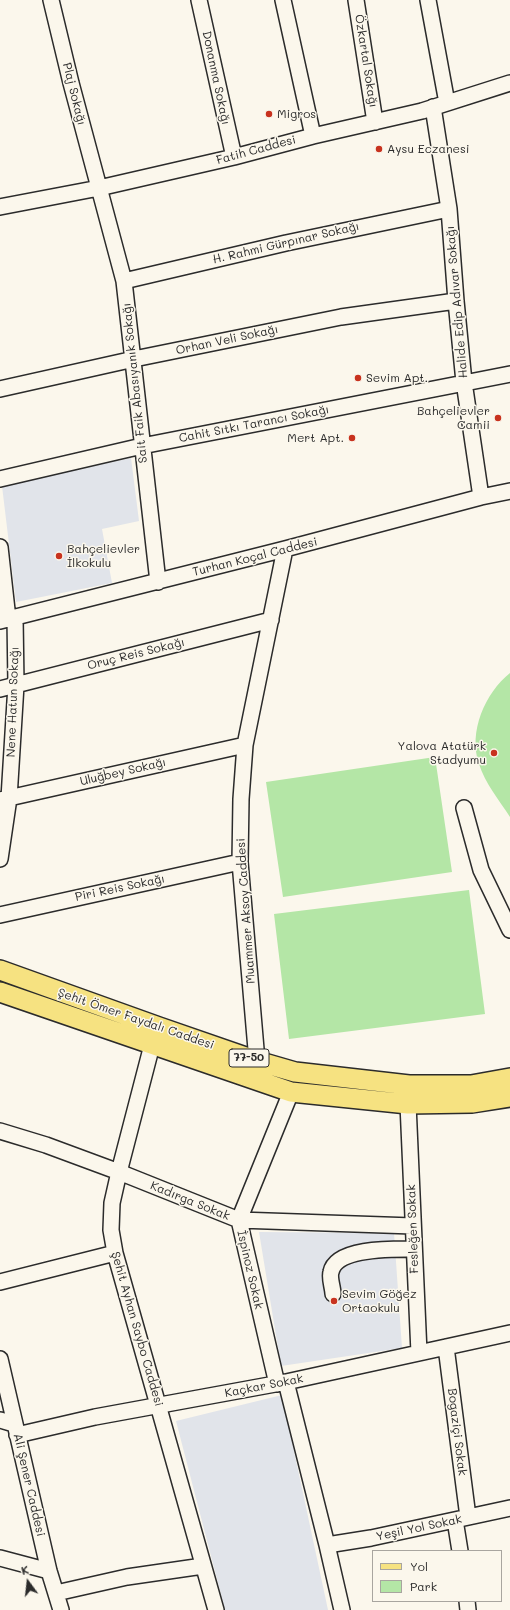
<!DOCTYPE html>
<html>
<head>
<meta charset="utf-8">
<style>
	body { margin:0 }
	#map { position:relative; width:510px; height:1610px; overflow:hidden; background:#fbf7ec; font-family:Mali,sans-serif }
	canvas { display:block }
	.legend { position:absolute; left:372px; top:1550px; width:130px; height:52px; box-sizing:border-box; background:#fbf7ec; border:1px solid #a8a59f; margin:0; padding:5px 7px; list-style:none; font-size:12px; color:#2b2b2b }
	.legend li { display:flex; align-items:center; gap:8px; height:20px }
	.legend b { width:20px; border:1px solid #a8a59f }
	.north { position:absolute; left:8px; top:1562px; width:40px; height:40px; -webkit-text-stroke:3px #fbf7ec; paint-order:stroke; rotate:345deg; font-size:11px; font-weight:700; line-height:16px; text-align:center; color:#2b2b2b }
	.north::after { content:''; display:block; margin:auto; width:14px; height:18px; background:#2b2b2b; clip-path:polygon(50% 0,100% 100%,50% 72%,0 100%) }
</style>
</head>
<body>
<div id="map">
<canvas width="510" height="1610"></canvas>
<ul class="legend">
<li><b style="height:5px;background:#f6e281"></b>Yol</li>
<li><b style="height:11px;background:#b4e6a6"></b>Park</li>
</ul>
<div class="north">K</div>
</div>
<script>
const g = document.querySelector('canvas').getContext('2d');
g.lineJoin = 'round';
function fill(path, color) { g.fillStyle = color; g.fill(path, 'evenodd'); }
function trace(path, color, width, dash) { g.strokeStyle = color; g.lineWidth = width; g.lineCap = dash ? 'butt' : 'round'; g.setLineDash(dash || []); g.stroke(path); }
function drawText(font, color, halo, rows, align = 'center') {
  g.font = font + ' Mali,sans-serif'; g.lineWidth = 3; g.setLineDash([]); g.textBaseline = 'middle'; g.strokeStyle = halo; g.fillStyle = color; for (const [text, x, y, turn = 0] of rows) {
    g.save(); g.translate(x, y); g.rotate((+turn || 0) * Math.PI / 180); g.textAlign = isNaN(turn) ? turn : align; if (halo) g.strokeText(text, 0, 0); g.fillText(text, 0, 0); g.restore();
  }
}
fill(new Path2D(`
	M131,458L139,521L102,529L112,583L16,602L2,486Z
	M259,1232L394,1233L402,1348L281,1366Z
	M282,1395L328,1610H225L176,1421Z`), '#e1e4ea');
fill(new Path2D(`
	M510,673V817C499,800 485,783 479,764C468,732 485,693 510,673Z
	M435,757L452,872L283,897L266,782Z
	M469,890L485,1014L289,1039L274,914Z`), '#b4e6a6');
const minor = new Path2D(`
	M51,0L71,83L124,281L158,582
	M199,0L234,157
	M283,0L313,136
	M356,0L375,122
	M428,0L447,103
	M433,107L449,209L456,301L464,382L481,497
	M0,207L99,188L234,157L313,136L422,111L510,83
	M124,281L286,243L449,209
	M0,389L134,359L341,317L456,301
	M0,479L142,446L510,374
	M0,547L8,619
	M0,621L285,549L481,497L510,491
	M0,689L271,620
	M0,800L245,745
	M464,808L481,870L510,930
	M0,859L9,798L16,685L15,617
	M0,915L240,862
	M152,1045L119,1172L112,1203L111,1230L115,1253L216,1610
	M257,1061L240,862L241,799L245,745L285,549
	M408,1104L419,1353
	M0,1131L46,1145L119,1172L239,1220L413,1226
	M0,1282L115,1253
	M333,1294C333,1288 329,1278 331,1272C336,1247 395,1249 414,1249
	M446,1347L468,1517
	M0,1359L49,1571L61,1610
	M286,1382L327,1545L342,1610
	M277,1384L239,1220L291,1092
	M0,1420L14,1424
	M17,1435L95,1417L286,1382L510,1333
	M455,1520L460,1551
	M327,1545L371,1538L510,1508
	M0,1558L49,1571
	M56,1593L127,1577L203,1566
	M467,1601L468,1610`);
const major = new Path2D(`
	M0,970L159,1027L257,1061L295,1072L409,1085H471L510,1078
	M0,992L291,1092L408,1104L472,1103L510,1097`);
trace(minor, '#2b2b2b', 18);
trace(major, '#2b2b2b', 22);
trace(minor, '#fbf7ec', 15);
trace(major, '#f6e281', 19);
for (const [x, y, r, color] of [
	[269,114,4,"#c8321e"],
	[379,149,4,"#c8321e"],
	[358,378,4,"#c8321e"],
	[498,418,4,"#c8321e"],
	[352,438,4,"#c8321e"],
	[59,556,4,"#c8321e"],
	[494,753,4,"#c8321e"],
	[334,1301,4,"#c8321e"]
]) { const dot = new Path2D(); dot.arc(x, y, r, 0, 2 * Math.PI); g.fillStyle = color; g.fill(dot); trace(dot, '#fbf7ec', 1.5); }
for (const [x, y, w] of [
	[249,1058,40]
]) { const box = new Path2D(); box.roundRect(x - w / 2, y - 9, w, 18, 3); g.fillStyle = '#fbf7ec'; g.fill(box); trace(box, '#2b2b2b', 1); }
drawText('bold 11px', '#2b2b2b', null, [
	["77-50",249,1058]
]);
drawText('12px', '#2b2b2b', '#fbf7ec', [
	["Özkartal Sokağı",366,61,81],
	["Donanma Sokağı",216,78,78],
	["Plaj Sokağı",74,94,76],
	["Fatih Caddesi",256,150,-15],
	["H. Rahmi Gürpınar Sokağı",286,243,-13],
	["Halide Edip Adıvar Sokağı",457,302,-95],
	["Orhan Veli Sokağı",227,340,-12],
	["Sait Faik Abasıyanık Sokağı",135,383,-96],
	["Cahit Sıtkı Tarancı Sokağı",254,424,-11],
	["Turhan Koçal Caddesi",255,557,-14],
	["Oruç Reis Sokağı",136,654,-14],
	["Nene Hatun Sokağı",13,702,-88],
	["Uluğbey Sokağı",123,772,-13],
	["Piri Reis Sokağı",120,888,-12],
	["Muammer Aksoy Caddesi",246,911,-94],
	["Şehit Ömer Faydalı Caddesi",136,1019,19],
	["Kadırga Sokak",190,1201,22],
	["Fesleğen Sokak",413,1229,-92],
	["İspinoz Sokak",250,1270,77],
	["Şehit Ayhan Saybo Caddesi",137,1329,74],
	["Kaçkar Sokak",264,1386,-11],
	["Bogaziçi Sokak",457,1432,83],
	["Ali Şener Caddesi",29,1485,77],
	["Yeşil Yol Sokak",419,1528,-12]
]);
drawText('12px', '#2b2b2b', '#fbf7ec', [
	["Migros",277,114],
	["Aysu Eczanesi",387,149],
	["Sevim Apt.",366,378],
	["Bahçelievler",490,411,"right"],
	["Camii",490,425,"right"],
	["Mert Apt.",344,438,"right"],
	["Bahçelievler",67,549],
	["İlkokulu",67,563],
	["Yalova Atatürk",486,746,"right"],
	["Stadyumu",486,760,"right"],
	["Sevim Göğez",342,1294],
	["Ortaokulu",342,1308]
], 'left');
</script>
</body>
</html>
